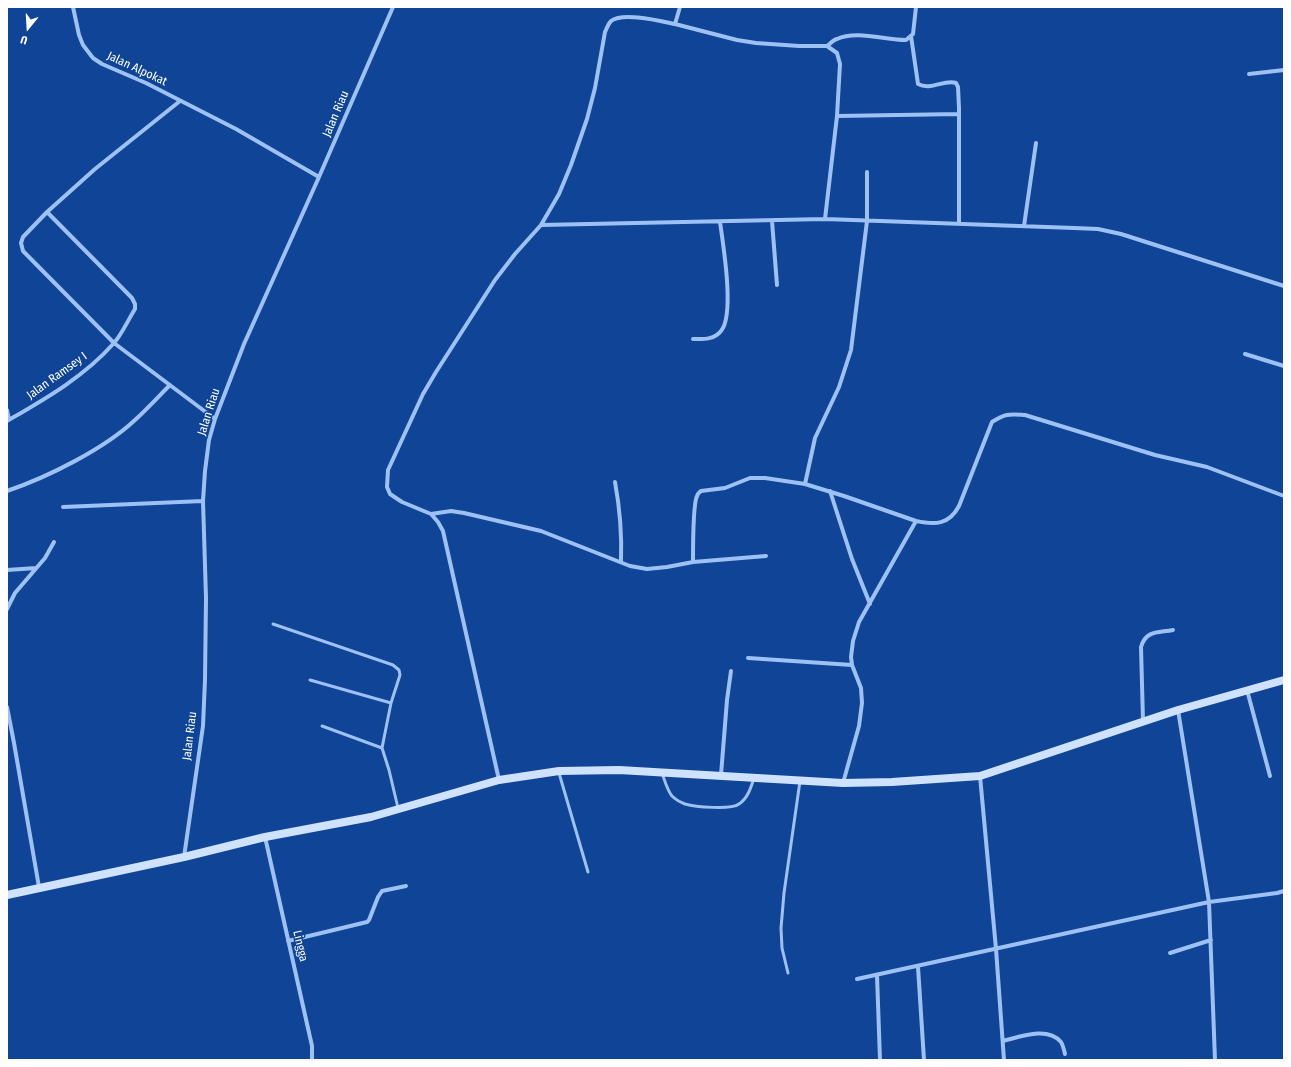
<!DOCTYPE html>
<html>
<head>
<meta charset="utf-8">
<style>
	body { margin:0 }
	#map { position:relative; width:1291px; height:1067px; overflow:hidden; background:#0f4496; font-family:"Fira Sans Condensed",sans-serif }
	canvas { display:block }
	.frame { position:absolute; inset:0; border:8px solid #fff; pointer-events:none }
	.north { position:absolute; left:8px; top:8px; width:40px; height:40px; -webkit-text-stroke:3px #0f4496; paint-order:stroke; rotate:198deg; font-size:11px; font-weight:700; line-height:16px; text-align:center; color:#fff }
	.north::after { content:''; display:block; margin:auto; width:14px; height:18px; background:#fff; clip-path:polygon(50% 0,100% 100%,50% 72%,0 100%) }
</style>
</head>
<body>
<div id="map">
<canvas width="1291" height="1067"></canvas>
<div class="frame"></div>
<div class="north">U</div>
</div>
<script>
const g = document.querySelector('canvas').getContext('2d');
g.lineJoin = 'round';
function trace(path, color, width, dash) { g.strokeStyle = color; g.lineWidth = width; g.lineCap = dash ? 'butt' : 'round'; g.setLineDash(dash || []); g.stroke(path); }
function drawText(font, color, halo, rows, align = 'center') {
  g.font = font + ' "Fira Sans Condensed",sans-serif'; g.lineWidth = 3; g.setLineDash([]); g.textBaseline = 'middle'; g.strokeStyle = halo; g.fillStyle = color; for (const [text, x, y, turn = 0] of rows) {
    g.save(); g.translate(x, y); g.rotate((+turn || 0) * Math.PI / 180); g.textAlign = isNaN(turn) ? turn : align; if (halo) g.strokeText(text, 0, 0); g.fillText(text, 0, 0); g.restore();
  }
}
trace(new Path2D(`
	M273,624L393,665L399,670L400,675L391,703L382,748
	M310,680L391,703
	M322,726L382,748L389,770L398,808
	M559,773L588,872
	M662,773C665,781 667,790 672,796C675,799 680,802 685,804C695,807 731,810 739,804C748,798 751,787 754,778
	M788,973L782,948L781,928L784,893L800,781`), '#9ec1f4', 3);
trace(new Path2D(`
	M73,7L79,35L83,45L93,58L102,64L146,83L236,129L319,177
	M675,24L737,40L756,43L799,46H827L837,53L840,64L837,116L825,219
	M911,36L918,84C931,91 944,79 956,83L958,87L959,108V223
	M827,46C830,44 833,40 837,39C856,30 885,40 906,40L913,34L916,7
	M1249,74L1284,70
	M837,116L959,114
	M47,212L23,237L21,243L23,251L114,343L215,419
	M772,221L777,285
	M541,225L825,219L1074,228L1098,229L1121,234L1284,286
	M1024,226L1036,143
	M693,339C703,339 714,340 721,331C735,315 723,244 720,222
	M1245,354L1284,366
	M7,410L9,420
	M7,421C45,399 84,377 114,343C122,334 128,320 135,309V304L132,298L47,212L95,169L180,101
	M615,482C620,509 622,535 621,562
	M805,484L815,438L839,387L851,350L867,221V172
	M7,491C48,477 104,449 135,420C147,409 159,396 170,385
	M830,491L852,559L870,604
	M63,507L203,501
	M431,514L451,511L464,513L541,531L630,566L647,569L667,567L693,562C693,549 693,504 697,496C698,493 699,493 701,491L725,488L750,478H765L805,484L844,496L916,521C935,525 949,525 959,506L992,422C1006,413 1009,414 1025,415L1155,455L1207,467L1284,496
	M693,562L766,556
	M7,570L36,568
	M7,609L15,593L45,558L54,542
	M748,658L852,665
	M1247,690L1270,776
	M7,707L14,743L39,887
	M1178,710L1209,902L1215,1060
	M1143,721L1141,647C1146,630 1158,633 1173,630
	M721,775L727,700L731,671
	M980,776L996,949L1004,1060
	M499,780L443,531L438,522L431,514L402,502L390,494L387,487L388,470L423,394L436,372L495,280L515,254L541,225L559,194L571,165L587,119L595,88L605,32C607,28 608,24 611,21C623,12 660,21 675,24L680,7
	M843,783L859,726L862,703L861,688L852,665L851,657L853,641L859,622L916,521
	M265,837L312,1046V1060
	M184,857L203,726L205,680L206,598L203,501L205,471L209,440L215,419L244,344L319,177L393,7
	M288,941L367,922L369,920L378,897L382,891L406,886
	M1170,953L1211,940
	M918,967L924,1060
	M877,975L880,1060
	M857,979L1209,902L1277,893L1284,891
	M1003,1041C1020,1037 1047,1026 1061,1042C1063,1045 1064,1050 1065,1054`), '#9ec1f4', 4);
trace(new Path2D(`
	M7,895L184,857L265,837L371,817L499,780L559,771L619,770L843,783L892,782L980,776L1178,710L1284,680`), '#cee1fd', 8);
drawText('12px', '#fff', '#0f4496', [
	["Jalan Alpokat",137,69,25],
	["Jalan Riau",336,114,-67],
	["Jalan Ramsey I",57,376,-36],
	["Jalan Riau",209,412,-72],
	["Jalan Riau",190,736,-83],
	["Lingga",300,946,77]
]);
</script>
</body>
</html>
